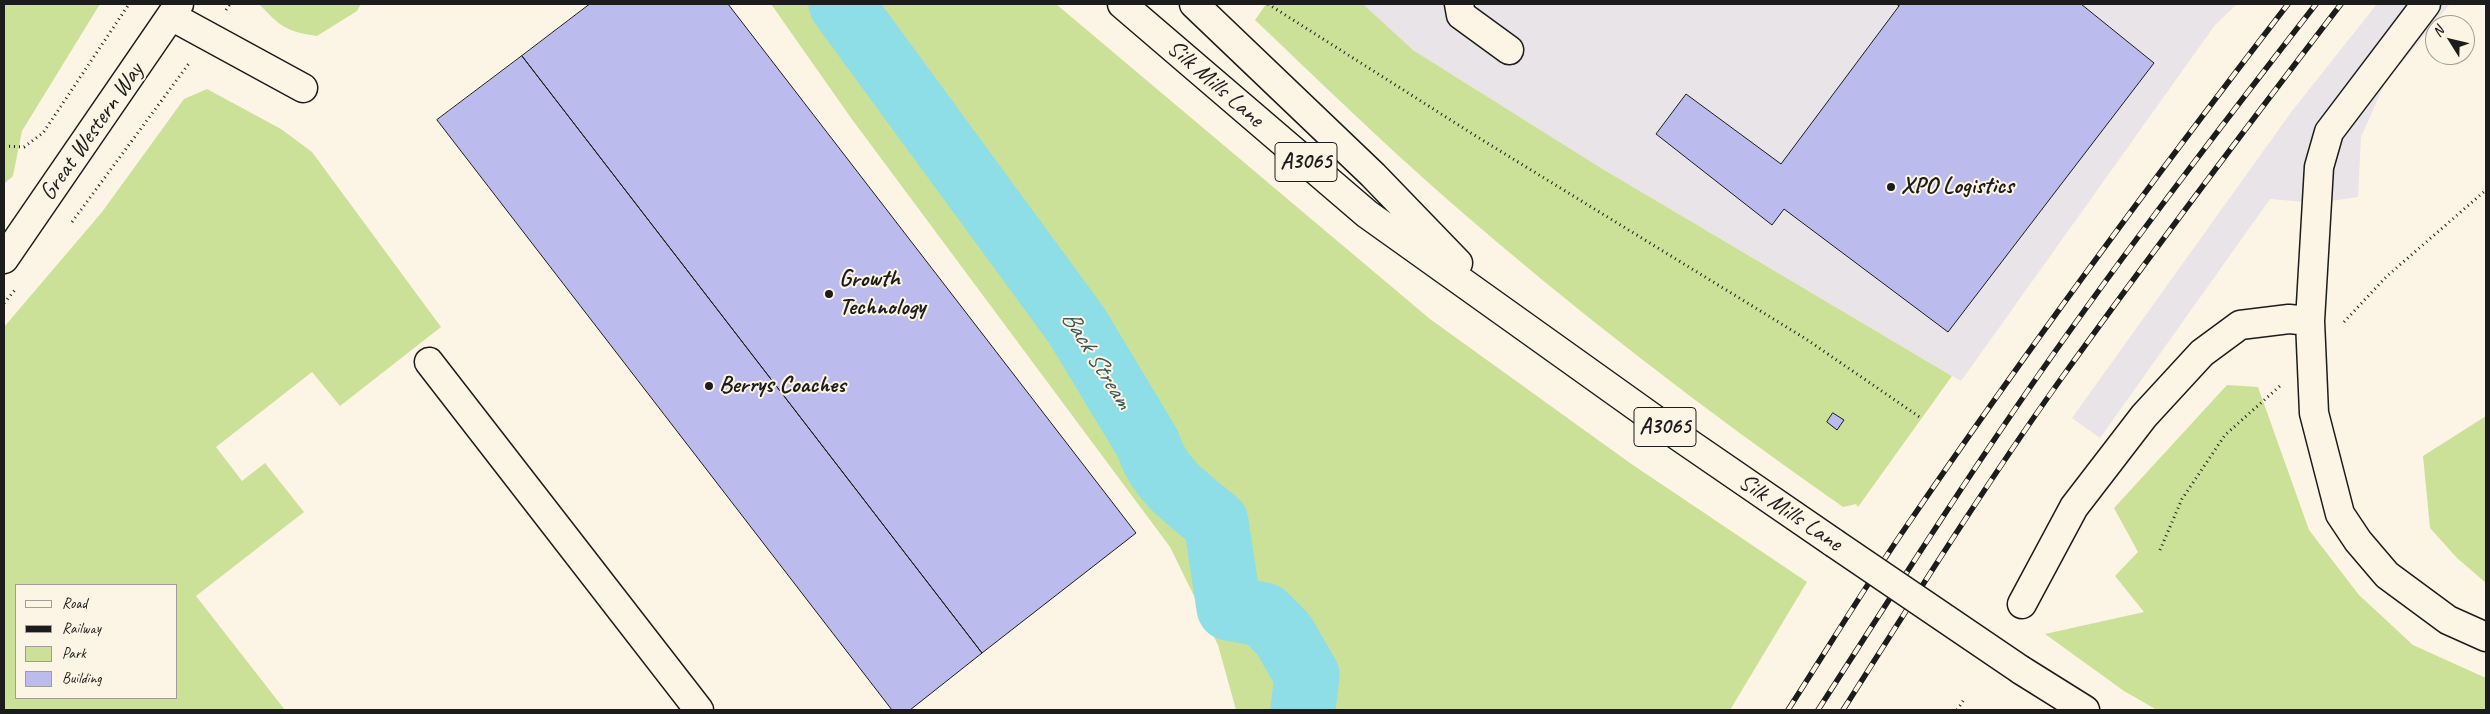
<!DOCTYPE html>
<html>
<head>
<meta charset="utf-8">
<style>
	body { margin:0 }
	#map { position:relative; width:2490px; height:714px; overflow:hidden; background:#fcf5e5; font-family:Caveat,sans-serif }
	canvas { display:block }
	.frame { position:absolute; inset:0; border:5px solid #1c1c1c; pointer-events:none }
	.legend { position:absolute; left:15px; top:584px; width:162px; height:115px; box-sizing:border-box; background:#fcf5e5; border:1px solid #a29e95; margin:0; padding:6px 9px; list-style:none; font-size:15px; color:#1c1c1c }
	.legend li { display:flex; align-items:center; gap:10px; height:25px }
	.legend b { width:25px; border:1px solid #a29e95 }
	.north { position:absolute; left:2425px; top:15px; width:50px; height:50px; box-sizing:border-box; background:#fcf5e5; border:1px solid #a29e95; border-radius:50%; rotate:306deg; font-size:14px; font-weight:700; line-height:20px; text-align:center; color:#1c1c1c }
	.north::after { content:''; display:block; margin:auto; width:18px; height:22px; background:#1c1c1c; clip-path:polygon(50% 0,100% 100%,50% 72%,0 100%) }
</style>
</head>
<body>
<div id="map">
<canvas width="2490" height="714"></canvas>
<div class="frame"></div>
<ul class="legend">
<li><b style="height:6px;background:#fcf5e5"></b>Road</li>
<li><b style="height:6px;background:#1c1c1c"></b>Railway</li>
<li><b style="height:14px;background:#cbe197"></b>Park</li>
<li><b style="height:14px;background:#bbbced"></b>Building</li>
</ul>
<div class="north">N</div>
</div>
<script>
const g = document.querySelector('canvas').getContext('2d');
g.lineJoin = 'round';
function fill(path, color) { g.fillStyle = color; g.fill(path, 'evenodd'); }
function trace(path, color, width, dash) { g.strokeStyle = color; g.lineWidth = width; g.lineCap = dash ? 'butt' : 'round'; g.setLineDash(dash || []); g.stroke(path); }
function drawText(font, color, halo, rows, align = 'center') {
  g.font = font + ' Caveat,sans-serif'; g.lineWidth = 4; g.setLineDash([]); g.textBaseline = 'middle'; g.strokeStyle = halo; g.fillStyle = color; for (const [text, x, y, turn = 0] of rows) {
    g.save(); g.translate(x, y); g.rotate((+turn || 0) * Math.PI / 180); g.textAlign = isNaN(turn) ? turn : align; if (halo) g.strokeText(text, 0, 0); g.fillText(text, 0, 0); g.restore();
  }
}
fill(new Path2D(`
	M1363,4H2237L2215,25L1961,381L1601,168L1413,50Z
	M2377,4H2450L2385,83L2361,137L2358,197L2316,203L2270,199L2100,438L2072,418L2292,111Z`), '#e8e4e7');
fill(new Path2D(`
	M4,4H100L22,131L13,176L4,184Z
	M259,4H361L357,11L317,36C285,31 281,27 259,4Z
	M771,4H1056L1430,319L1630,463L1807,582L1730,710H1236L1218,645L1170,547L851,118Z
	M1266,4H1363L1413,50L1601,168L1952,376L1858,507L1856,504L1843,507C1707,412 1574,310 1449,201C1382,142 1319,81 1255,20Z
	M207,89L281,129L312,152L441,327L340,406L312,372L216,447L242,481L265,463L304,512L196,596L285,710H4V327L102,212L184,99ZM176,585V698H16V585Z
	M2227,385L2258,387L2309,530L2359,595L2413,645L2486,678V710H2157L2124,691L2045,634L2144,612L2115,576L2138,552L2114,508Z
	M2486,416V583L2457,558L2430,528L2423,456Z`), '#cbe197');
trace(new Path2D(`
	M841,4L1077,326L1148,444C1158,479 1189,500 1216,522L1229,608L1264,615L1283,634L1307,675L1303,710`), '#8ddee7', 65);
const building = new Path2D(`
	M590,4H728L1136,533L982,653L522,56Z
	M1896,4H2081L2154,63L1948,332L1784,209L1772,225L1656,134L1686,94L1781,164L1899,6Z
	M522,56L982,653L910,710H892L437,120Z
	M1833,413L1844,420L1837,430L1827,422Z`);
fill(building, '#bbbced');
trace(building, '#1c1c1c', 1);
const minor = new Path2D(`
	M1459,4L1461,15L1509,50
	M2426,4L2329,132L2319,167L2310,321L2314,413L2340,514L2358,541L2387,575L2448,620L2486,637
	M171,16L303,88
	M4,259L179,4
	M429,362L699,710
	M2022,604L2074,507L2144,416L2202,353L2240,325L2289,319L2310,321`);
const major = new Path2D(`
	M1122,4L1367,214L1668,429L1834,543
	M1194,4L1373,175L1458,263
	M2021,670L2085,710`);
trace(minor, '#1c1c1c', 31);
trace(major, '#1c1c1c', 31);
trace(new Path2D(`
	M1268,4L1479,138L1806,339L1921,418
	M226,10L230,4
	M4,146L24,147L43,133L129,4
	M72,222L190,62
	M4,303L15,290
	M2344,322L2386,277L2486,190
	M2160,550L2182,499L2225,435L2280,386
	M1957,710L1965,698`), '#1c1c1c', 3, [1, 4]);
trace(minor, '#fcf5e5', 28);
trace(major, '#fcf5e5', 28);
const rail = new Path2D(`
	M1788,710C1828,648 1866,585 1908,524C2029,347 2157,174 2288,4
	M1818,710C1891,597 1963,483 2040,373C2128,247 2222,125 2316,4
	M1843,710C1913,600 1982,490 2058,383C2150,255 2245,129 2341,4`);
trace(rail, '#1c1c1c', 5.5);
trace(rail, '#fcf5e5', 4, [11]);
const majorBridge = new Path2D(`
	M1834,543L2021,670`);
trace(majorBridge, '#1c1c1c', 31, []);
trace(majorBridge, '#fcf5e5', 28);
for (const [x, y, r, color] of [
	[1891,187,5,"#1c1c1c"],
	[829,294,5,"#1c1c1c"],
	[709,386,5,"#1c1c1c"]
]) { const dot = new Path2D(); dot.arc(x, y, r, 0, 2 * Math.PI); g.fillStyle = color; g.fill(dot); trace(dot, '#fcf5e5', 2); }
for (const [x, y, w] of [
	[1306,162,62],
	[1665,427,62]
]) { const box = new Path2D(); box.roundRect(x - w / 2, y - 19.5, w, 39, 4); g.fillStyle = '#fcf5e5'; g.fill(box); trace(box, '#1c1c1c', 1); }
drawText('bold 22px', '#1c1c1c', null, [
	["A3065",1306,162],
	["A3065",1665,427]
]);
drawText('24px', '#1c1c1c', '#fcf5e5', [
	["Silk Mills Lane",1215,84,41],
	["Great Western Way",92,132,-55],
	["Silk Mills Lane",1790,513,34]
]);
drawText('bold 24px', '#1c1c1c', '#fcf5e5', [
	["XPO Logistics",1901,187],
	["Growth",839,280],
	["Technology",839,308],
	["Berrys Coaches",719,386]
], 'left');
drawText('italic 25px', '#3e5659', '#fcf5e5', [
	["Back Stream",1096,360,58]
]);
</script>
</body>
</html>
